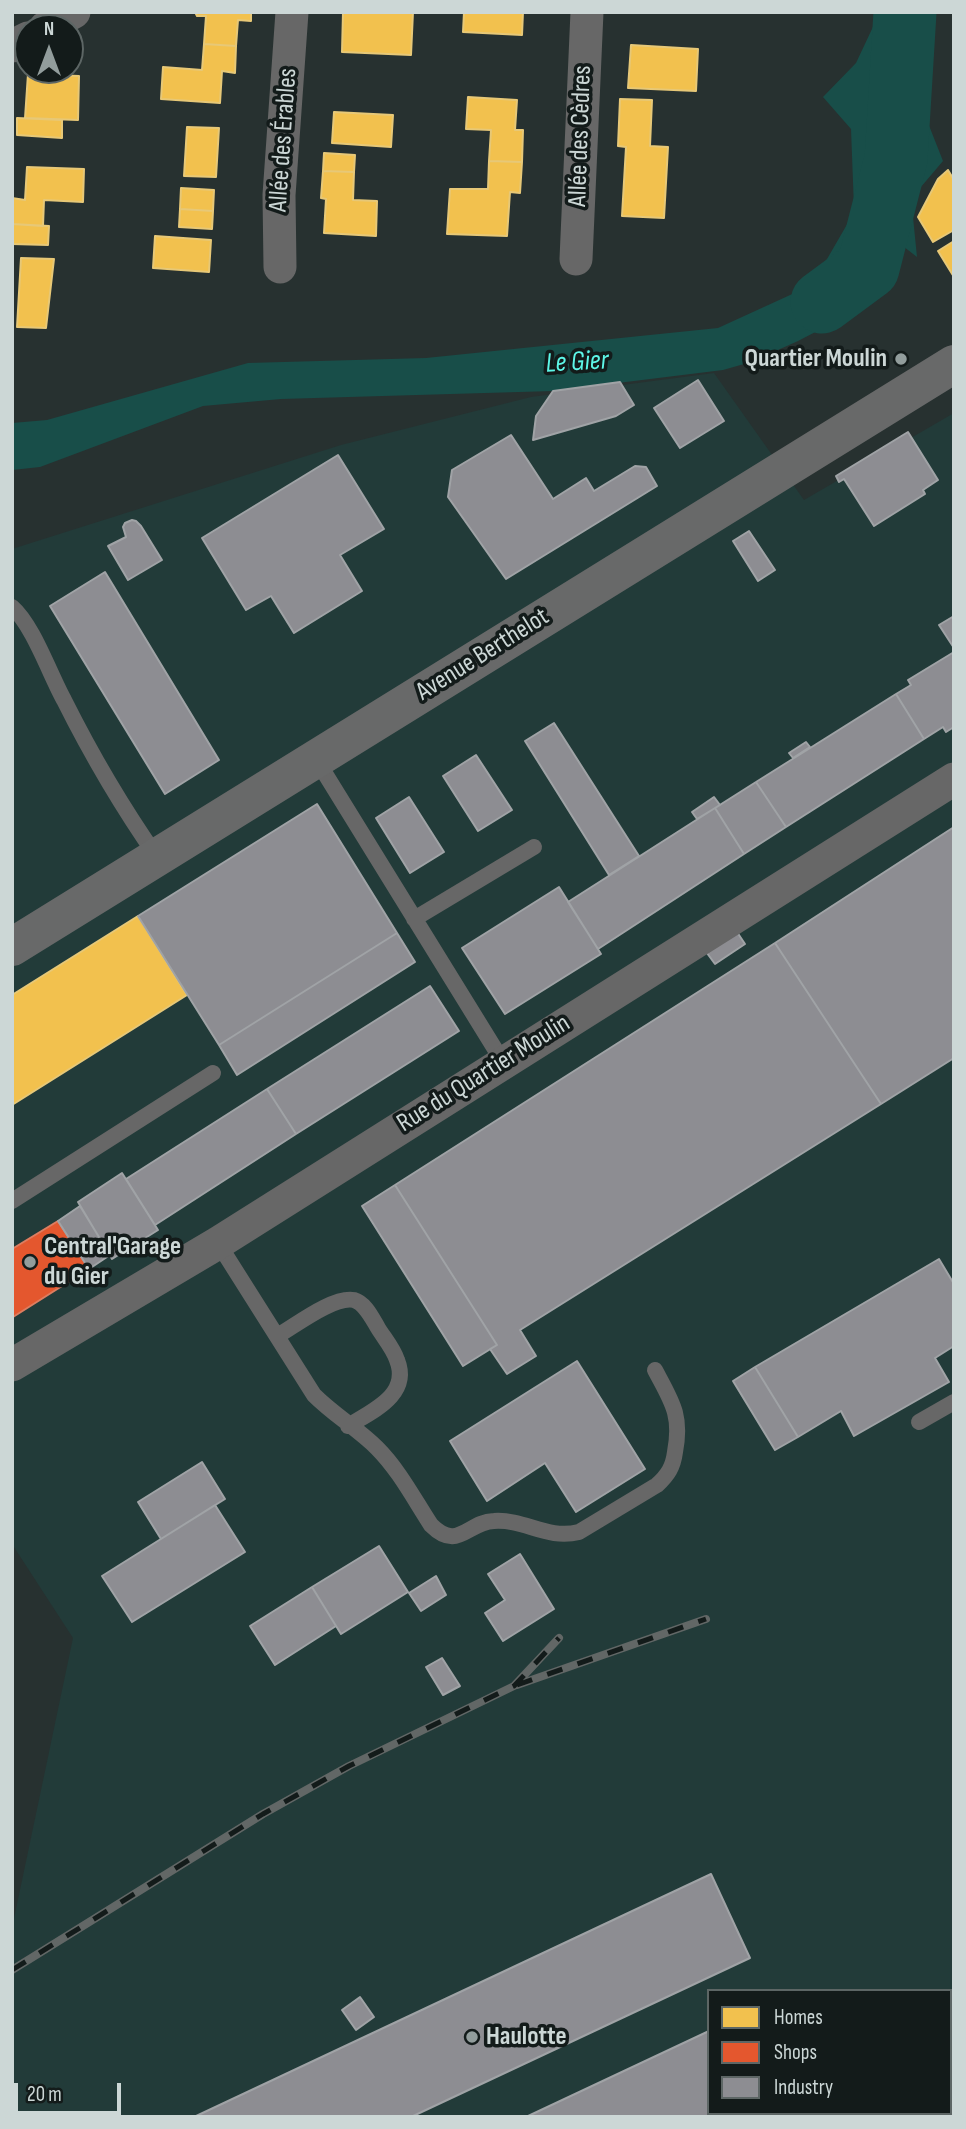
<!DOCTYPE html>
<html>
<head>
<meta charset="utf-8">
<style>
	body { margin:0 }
	#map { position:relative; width:966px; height:2129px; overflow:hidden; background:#273130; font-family:"Sofia Sans Condensed",sans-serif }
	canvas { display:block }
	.frame { position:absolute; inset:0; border:14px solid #ccd7d6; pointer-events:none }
	.legend { position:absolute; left:707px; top:1989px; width:245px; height:126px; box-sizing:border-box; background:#131b1a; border:2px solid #5d6665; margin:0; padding:9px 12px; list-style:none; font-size:21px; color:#ccd7d6 }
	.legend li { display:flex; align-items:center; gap:14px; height:35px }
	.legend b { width:35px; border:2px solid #5d6665 }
	.north { position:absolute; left:14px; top:14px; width:70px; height:70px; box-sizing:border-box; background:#131b1a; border:2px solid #5d6665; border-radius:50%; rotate:0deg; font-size:19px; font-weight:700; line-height:28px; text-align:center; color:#ccd7d6 }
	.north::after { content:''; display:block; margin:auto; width:24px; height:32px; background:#929d9c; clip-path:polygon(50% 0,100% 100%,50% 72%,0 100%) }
	.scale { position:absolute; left:14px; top:2083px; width:107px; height:32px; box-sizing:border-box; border:4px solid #ccd7d6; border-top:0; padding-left:9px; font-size:21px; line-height:24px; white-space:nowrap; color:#ccd7d6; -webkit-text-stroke:5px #131b1a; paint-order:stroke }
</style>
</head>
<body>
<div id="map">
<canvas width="966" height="2129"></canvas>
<div class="frame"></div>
<ul class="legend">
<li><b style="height:19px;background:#f2c14e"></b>Homes</li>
<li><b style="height:19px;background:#e4572e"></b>Shops</li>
<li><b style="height:19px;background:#8d8d92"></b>Industry</li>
</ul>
<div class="north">N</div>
<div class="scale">20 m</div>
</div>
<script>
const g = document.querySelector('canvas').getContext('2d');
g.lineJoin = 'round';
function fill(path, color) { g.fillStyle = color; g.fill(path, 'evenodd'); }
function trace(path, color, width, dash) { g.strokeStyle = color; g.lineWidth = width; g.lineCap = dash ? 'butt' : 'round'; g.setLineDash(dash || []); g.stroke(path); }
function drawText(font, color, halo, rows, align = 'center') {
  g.font = font + ' "Sofia Sans Condensed",sans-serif'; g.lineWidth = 7; g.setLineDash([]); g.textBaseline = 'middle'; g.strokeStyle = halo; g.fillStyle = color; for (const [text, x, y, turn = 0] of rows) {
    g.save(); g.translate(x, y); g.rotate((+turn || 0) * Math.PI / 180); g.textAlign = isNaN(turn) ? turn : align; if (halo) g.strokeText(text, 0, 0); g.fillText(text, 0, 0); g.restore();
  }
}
fill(new Path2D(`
	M714,373L804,500L954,413V2117H12V1928L73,1638L12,1544V549L341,445L531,397ZM709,1991H950V2113H709Z`), '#223b39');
fill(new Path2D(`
	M880,12H927L915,90L943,161L909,201L912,207L917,257L854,208L851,129L823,97L856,63Z
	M849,221L867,231L901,260L865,299L827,326L798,341L751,362L723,370L553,391L281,399L203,406L40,467L12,470V423L47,420L248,363L426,358L718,328L812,285Z`), '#184e49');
const homes = new Path2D(`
	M195,12H251V21L238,20L236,46L204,44L206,16H197Z
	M343,12H413L411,55L342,52Z
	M464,12H523L522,35L463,32Z
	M204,44L236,46L235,73L222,71L220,103L161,99L163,67L202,70Z
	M631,45L698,49L696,91L628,88Z
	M28,74L79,76L78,120L25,118Z
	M468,97L517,100L515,130H523L522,162L489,161L491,130L466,129Z
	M620,99L652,100L650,146L668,147L664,218L622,216L626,147L618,146Z
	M334,112L393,115L391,147L332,143Z
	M17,118L62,120V138L17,135Z
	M187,127L219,128L216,177L184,176Z
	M324,153L355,155L354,172L323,171Z
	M489,161L522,162L520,193L510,192L507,236L447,234L450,189H488Z
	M27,167L84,169L83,202L44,200L43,226L12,224V198L25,200Z
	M948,170L954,180V230L933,242L918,217L938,179Z
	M323,171L354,172L353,200L377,201L376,236L324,233L326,199L321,198Z
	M181,188L214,190L213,211L180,209Z
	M180,209L213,211L212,229L179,227Z
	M12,224L49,226L48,245L12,244Z
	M155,236L211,240L209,272L153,268Z
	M954,241V277L938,251Z
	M21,258L54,259L46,328L17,327Z
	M138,916L187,995L12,1105V995Z`);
fill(homes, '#f2c14e');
trace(homes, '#e7c877', 2);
const shops = new Path2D(`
	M58,1221L89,1269L13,1317L12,1249Z`);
fill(shops, '#e4572e');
trace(shops, '#dd7d60', 2);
const industry = new Path2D(`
	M698,380L724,421L680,448L654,408Z
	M620,382L634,405L616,416L533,440L536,416L553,391Z
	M908,432L938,480L923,490L925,494L874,526L844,479L839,482L836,476Z
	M511,435L553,499L586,478L594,491L635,466L646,467L657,486L506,579L448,497L452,470Z
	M338,455L384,529L340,555L362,591L294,633L271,596L246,610L202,538Z
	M132,520L136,521L141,526L162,560L128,580L108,546L126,537L123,527L125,523Z
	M749,531L775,570L758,581L733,541Z
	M105,572L219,760L165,794L50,606Z
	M954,616V648L939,625Z
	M954,652V727L946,732L943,727L924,739L896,694L911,685L908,680Z
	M896,694L924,739L786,827L756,782Z
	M554,723L639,856L609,875L525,741Z
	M806,742L810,747L793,758L789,753Z
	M476,755L512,810L478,831L443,776Z
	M756,782L786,827L744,854L715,808Z
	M409,797L444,852L410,873L376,818Z
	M714,797L720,805L697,819L692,812Z
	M317,804L397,933L219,1045L138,916Z
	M715,808L744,854L598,949L568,902Z
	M954,827V1058L881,1104L775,943Z
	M559,887L601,954L505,1014L462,948Z
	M735,929L745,944L715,964L704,949Z
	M397,933L415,962L237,1075L219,1045Z
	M775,943L881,1104L520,1330L536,1356L507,1374L490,1349L497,1345L395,1185Z
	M430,986L459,1031L296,1134L267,1089Z
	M267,1089L296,1134L155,1225L126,1179Z
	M122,1173L158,1230L112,1259L78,1202Z
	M395,1185L497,1345L463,1366L362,1206Z
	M80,1206L110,1255L89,1269L58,1221Z
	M939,1259L954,1284V1346L935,1358L949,1382L854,1436L841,1411L798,1437L755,1367Z
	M577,1361L645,1469L576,1512L545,1463L487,1501L450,1441Z
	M755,1367L798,1437L775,1450L733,1381Z
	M202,1462L225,1499L161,1539L138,1502Z
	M215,1505L245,1552L132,1622L102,1576Z
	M379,1546L408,1592L341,1634L312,1587Z
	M520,1554L554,1609L503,1641L485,1613L505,1600L488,1574Z
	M436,1576L446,1595L421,1611L409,1593Z
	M312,1587L336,1626L275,1665L250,1626Z
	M442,1658L460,1686L443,1695L426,1667Z
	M711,1874L750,1958L411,2117H194Z
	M360,1997L374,2017L356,2030L342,2010Z
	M709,2031V2113H823L825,2117H526Z`);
fill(industry, '#8d8d92');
trace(industry, '#a0a3a6', 2);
trace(new Path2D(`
	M822,302L868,268L896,159L905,12`), '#184e49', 63);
trace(new Path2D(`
	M12,607C33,625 50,675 64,700C91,754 122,807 157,857
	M316,759L503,1062
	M414,919L534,847
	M12,1201L213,1073
	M218,1243L314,1395C334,1415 358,1429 377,1448C399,1470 414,1499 431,1525C458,1552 467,1522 494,1521C525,1519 547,1540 579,1532L657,1485C668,1475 673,1467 675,1452C682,1415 672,1402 655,1370
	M277,1336C295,1326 333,1296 354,1300C365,1303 372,1318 378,1328C384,1338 393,1348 397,1360C411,1395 372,1411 348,1426
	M919,1422L954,1402`), '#676767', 16);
trace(new Path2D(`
	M45,28L74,12
	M12,46L28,38
	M576,259L587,12
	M280,267L279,195L292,12
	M12,1365L218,1243L954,779`), '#676767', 33);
trace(new Path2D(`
	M12,947L954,364`), '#686969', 38);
const rail = new Path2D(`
	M517,1685L706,1619
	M12,1970L263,1814L349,1766L514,1686L559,1638`);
trace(rail, '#626766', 8);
trace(rail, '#131b1a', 5, [16]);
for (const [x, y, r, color] of [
	[901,359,7,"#929d9c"],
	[30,1262,7,"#929d9c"],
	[472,2037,7,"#929d9c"]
]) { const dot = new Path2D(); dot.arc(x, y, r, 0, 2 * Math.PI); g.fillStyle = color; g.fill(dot); trace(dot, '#131b1a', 2.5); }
drawText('26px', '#ccd7d6', '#131b1a', [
	["Allée des Cèdres",581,136,-88],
	["Allée des Érables",284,140,-86],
	["Avenue Berthelot",483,655,-32],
	["Rue du Quartier Moulin",484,1074,-32]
]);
drawText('bold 26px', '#ccd7d6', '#131b1a', [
	["Quartier Moulin",887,359,"right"],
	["Central'Garage",44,1247],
	["du Gier",44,1277],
	["Haulotte",486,2037]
], 'left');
drawText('italic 28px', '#5df6e7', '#131b1a', [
	["Le Gier",577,363,-3]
]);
</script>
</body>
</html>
